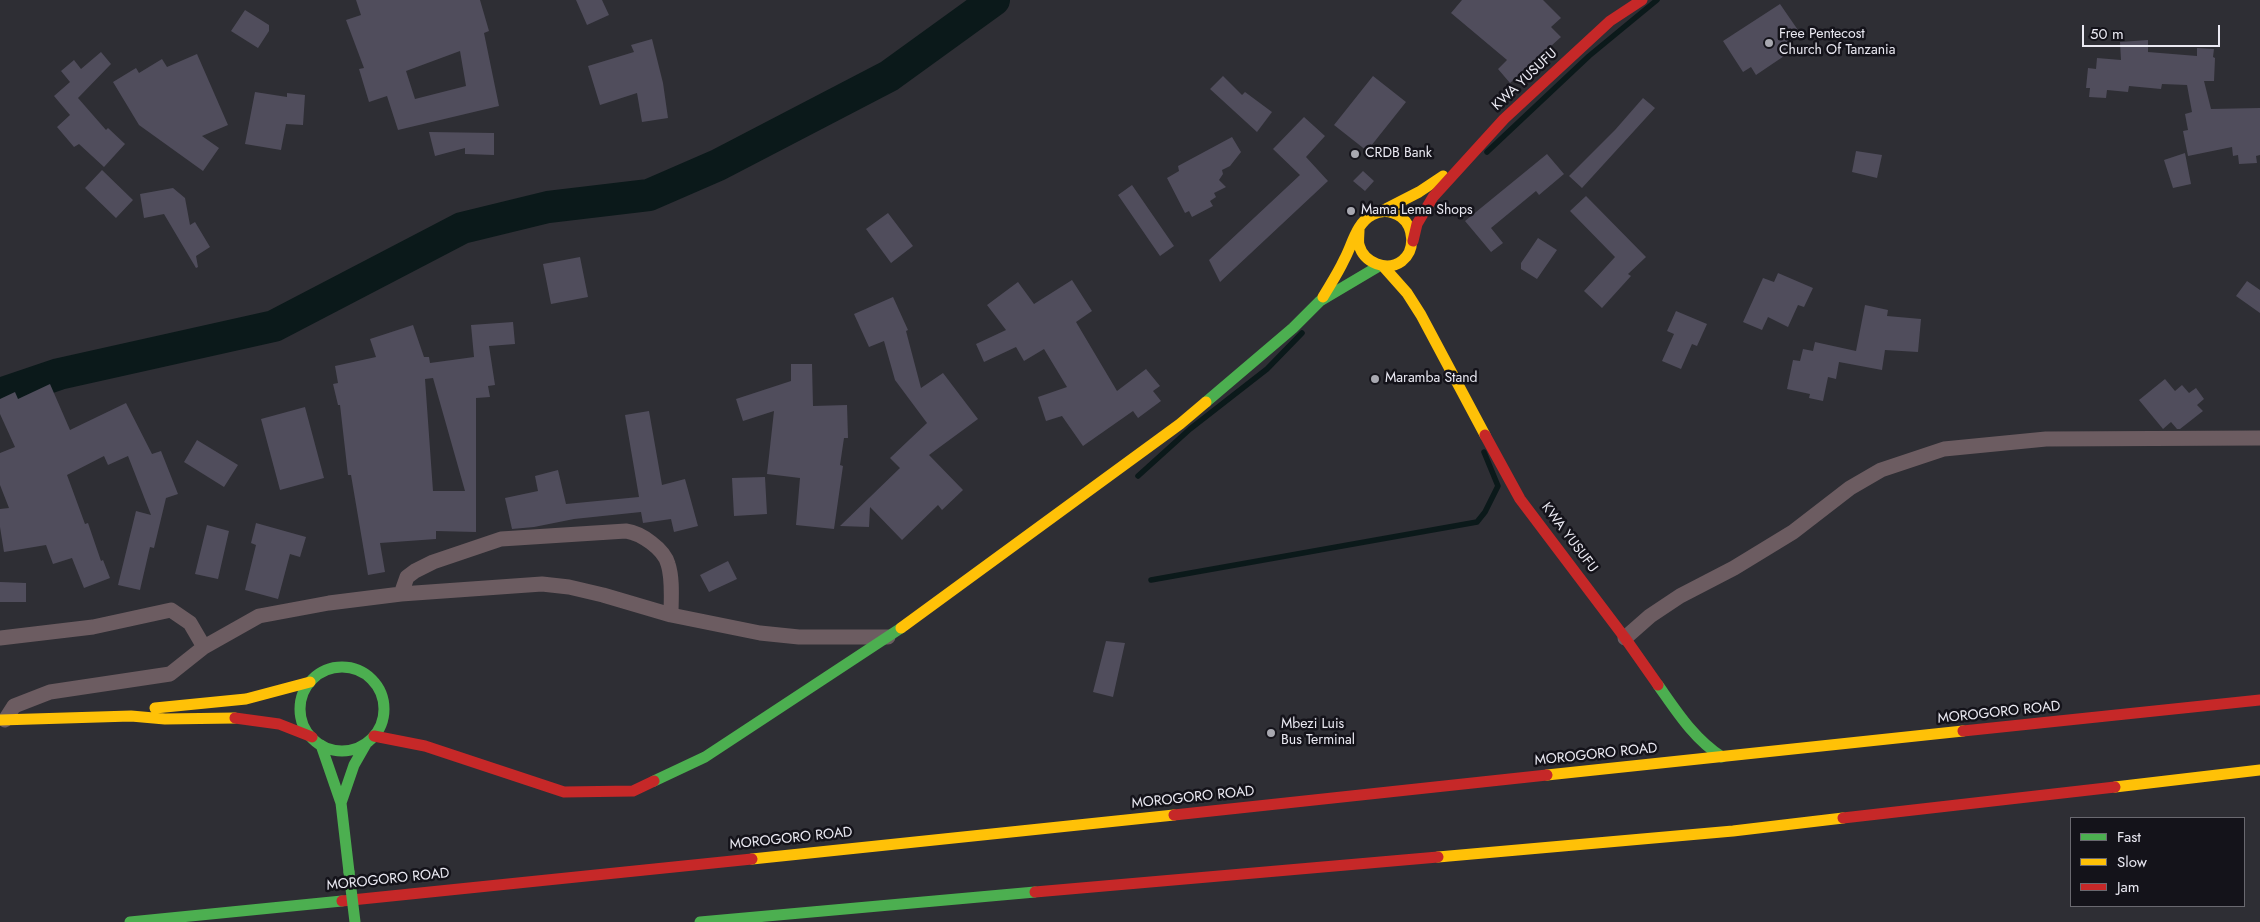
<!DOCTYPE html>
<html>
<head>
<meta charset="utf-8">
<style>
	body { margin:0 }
	#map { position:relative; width:2260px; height:922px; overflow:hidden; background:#2e2e34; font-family:Jost,sans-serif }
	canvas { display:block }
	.legend { position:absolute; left:2070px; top:817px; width:175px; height:90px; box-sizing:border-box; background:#14131a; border:1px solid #6a6970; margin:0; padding:6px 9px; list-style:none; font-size:15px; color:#eae9f2 }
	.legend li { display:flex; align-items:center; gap:10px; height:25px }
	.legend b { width:25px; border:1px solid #6a6970 }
	.scale { position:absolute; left:2082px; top:25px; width:138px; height:22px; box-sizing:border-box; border:2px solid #eae9f2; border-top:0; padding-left:6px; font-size:15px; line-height:18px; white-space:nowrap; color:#eae9f2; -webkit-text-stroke:4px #14131a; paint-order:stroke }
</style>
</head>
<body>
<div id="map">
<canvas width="2260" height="922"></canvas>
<ul class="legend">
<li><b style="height:6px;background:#4caf50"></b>Fast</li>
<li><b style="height:6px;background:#ffc107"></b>Slow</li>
<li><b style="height:6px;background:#c62828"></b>Jam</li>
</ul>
<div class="scale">50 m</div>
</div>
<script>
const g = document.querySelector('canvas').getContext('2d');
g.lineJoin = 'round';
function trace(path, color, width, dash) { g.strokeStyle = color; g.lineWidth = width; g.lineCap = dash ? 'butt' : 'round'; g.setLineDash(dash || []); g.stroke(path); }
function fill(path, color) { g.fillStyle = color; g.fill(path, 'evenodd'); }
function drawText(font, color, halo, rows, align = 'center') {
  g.font = font + ' Jost,sans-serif'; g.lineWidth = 5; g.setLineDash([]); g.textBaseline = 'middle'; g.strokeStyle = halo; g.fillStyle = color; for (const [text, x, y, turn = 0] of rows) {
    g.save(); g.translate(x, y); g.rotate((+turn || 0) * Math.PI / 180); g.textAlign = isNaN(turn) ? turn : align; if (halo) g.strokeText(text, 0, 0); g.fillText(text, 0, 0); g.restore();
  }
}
trace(new Path2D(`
	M1487,152L1589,56L1657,0
	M1138,476L1190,429L1267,369L1302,333
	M1151,580L1477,522L1485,512L1498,486L1484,452`), '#0b191a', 5.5);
trace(new Path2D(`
	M0,394L59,374L274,326L462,228L548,207L649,195L718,165L889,76L994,0`), '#0b191a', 32);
fill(new Path2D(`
	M356,0H480L489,31L484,33L499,106L398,130L387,96L369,102L359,69L364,68L346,20L361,15ZM460,51L466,86L415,99L406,71Z
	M576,0H602L609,15L587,25Z
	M1462,0H1543L1561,18L1551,27L1561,37L1510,83L1498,69L1507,60L1451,13Z
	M1780,4L1800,33L1787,42L1793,50L1756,75L1751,67L1743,72L1723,41Z
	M245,10L269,25V31L258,48L231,31Z
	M652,39L663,83L668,118L642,122L637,93L600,105L588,66L634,52L631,45Z
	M2148,40V52L2197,56V48L2214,49L2213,57L2215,58L2214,81H2204L2211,109L2260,108V155L2256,156L2257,163L2239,164L2238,155L2233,156L2232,147L2188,156L2183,131L2188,130L2185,114L2192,112L2187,85L2162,84L2161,89L2129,86L2128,92L2107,90L2106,98L2089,97L2090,88H2086L2088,68L2096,69L2097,58L2121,60L2120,42Z
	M101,52L111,64L78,98L106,130L108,128L125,144L104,167L79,144L74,147L57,127L70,115L54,96L70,82L61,71L74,60L81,69Z
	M197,54L228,125L202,136L219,148L203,171L139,125L113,82L136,68L139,73L162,59L167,67Z
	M1223,76L1242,95L1245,92L1272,112L1257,132L1210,89Z
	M1373,76L1406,102L1367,151L1334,125Z
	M255,92L287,97V93L305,95L303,125L286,124L281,150L245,144Z
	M1643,98L1655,108L1582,188L1569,176L1615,130Z
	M1304,117L1325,136L1306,157L1328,181L1220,282L1209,260L1300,175L1273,149Z
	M429,132L494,133V155L465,154V148L435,156Z
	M1232,137L1241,152L1230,166L1222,170L1223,174L1219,180L1226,187L1214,193L1216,197L1210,201L1213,206L1192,217L1189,211L1185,213L1167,178L1179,171L1178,166Z
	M1856,151L1882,155L1877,178L1852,172Z
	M2185,153L2191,184L2173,188L2164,160Z
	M1547,154L1564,174L1539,195L1536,191L1491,228L1503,243L1491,252L1465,221Z
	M102,170L133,200L116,218L85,188Z
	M1363,171L1374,181L1365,191L1353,181Z
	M1132,185L1174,246L1160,256L1118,195Z
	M173,188L185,198L190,225L195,222L210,247L196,256L198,267L196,268L164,214L144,218L140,194Z
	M1586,196L1646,257L1628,274L1631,276L1602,308L1584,291L1615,257L1570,211Z
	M888,213L913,246L891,263L866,229Z
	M1538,238L1557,250L1537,279L1521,269V263Z
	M580,257L588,297L551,304L543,264Z
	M1778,273L1813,288L1804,307L1798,305L1788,327L1768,317L1762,330L1743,322L1763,278L1774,282Z
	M1072,280L1092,311L1076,322L1117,391L1146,369L1160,386L1153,391L1161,401L1138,418L1133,411L1083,446L1062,416L1046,421L1038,397L1067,387L1044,349L1024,361L1016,347L984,362L976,344L1006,330L987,305L1018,282L1034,304Z
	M2247,281L2260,290V313L2236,296Z
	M893,297L908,330L906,331L921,388L943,373L978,419L929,455L963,490L942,510L938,505L902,540L870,507L869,527L840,526L900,468L890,458L927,423L895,380L884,341L869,347L854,314Z
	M1865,305L1888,310L1887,316L1921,319L1918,352L1885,350L1882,370L1839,362L1836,379L1828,377L1823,401L1809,398L1810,394L1787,389L1793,360L1800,361L1803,349L1813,351L1815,342L1856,351Z
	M1676,311L1707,324L1697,346L1692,344L1681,369L1662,361L1674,334L1667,331Z
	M513,322L515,344L489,346L495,385L488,386L490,397L476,398V532L436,531V539L380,543L385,572L368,575L351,475H348L340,405H338L333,384L338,383L335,366L376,357L370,339L413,325L424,357H429L430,363L474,357L471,325ZM433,378L465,491H433L425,379Z
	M791,364H812L813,406L847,405L848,438H844L840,465L843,466L834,529L796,525L800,478L767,474L774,411L743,421L736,399L791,381Z
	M2165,379L2175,391L2182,385L2189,393L2196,388L2204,399L2197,405L2203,411L2180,429H2177L2171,422L2163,429L2139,400Z
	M50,384L70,430L126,403L152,454L161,451L178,494L166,498L154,548L150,547L140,590L118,585L136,511L151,515L128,456L108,465L104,456L67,475L85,524L88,523L101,561L103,560L110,578L84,588L72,558L53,564L46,545L4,552L0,527V509L9,508L0,485V453L15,447L0,414V399L15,392L18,399Z
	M305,407L324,478L280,490L261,419Z
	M649,411L662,485L685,479L698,526L674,532L671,519L643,523L641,512L574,519L534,527L512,529L505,498L538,491L535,476L558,470L566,504L639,497L625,415Z
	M197,440L238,465L224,487L184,462Z
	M765,477L767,514L734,516L732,478Z
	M256,523L306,537L300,557L290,554L278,599L245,590L256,545L251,543Z
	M207,525L229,531L218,579L195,574Z
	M728,561L737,579L709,592L700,575Z
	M0,582L26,583V602H0Z
	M1106,641L1125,643L1113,697L1093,692Z`), '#504d5c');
trace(new Path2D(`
	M401,594L407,577L415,571L433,562L501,539L626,531C641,533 664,549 668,564C673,579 671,600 671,615
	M0,638L93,627L171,610L190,623L204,647
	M1625,638L1650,616L1680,596L1734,568L1793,532L1850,488L1881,470L1944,449L2046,439L2260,438
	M5,720L14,706L50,692L170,674L204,647L259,616L329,603L401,594L542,584L569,587L603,595L671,615L760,633L799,637H888`), '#6c5c61', 15);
trace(new Path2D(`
	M1206,402L1293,328L1320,301L1379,266
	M300 709a42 42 0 1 1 84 0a42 42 0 1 1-84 0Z
	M1658,685C1677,712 1694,739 1722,757
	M321,745L341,803L349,872
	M654,781L705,757L901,628
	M341,803L354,765L366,744
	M130,922L342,901
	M700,922L1035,892`), '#4caf50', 11);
trace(new Path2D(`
	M1380,212L1419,192L1443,176
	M1383,266L1407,293L1421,315L1485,435
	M1323,297C1330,285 1338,273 1344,260C1352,246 1356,223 1372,215C1381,210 1392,211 1401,217C1414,227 1416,250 1402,261C1387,272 1364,263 1359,245C1358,241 1359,235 1359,230
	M901,628L1180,424L1206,402
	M155,708L246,699L310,682
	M0,720L131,716L165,719L235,718
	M1547,775L1963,731
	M2115,787L2260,770
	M1438,857L1733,831L1843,818
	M752,859L1174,815`), '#ffc107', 11);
trace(new Path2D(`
	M1413,241L1417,224L1433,197L1504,119L1610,21L1642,0
	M1485,435L1520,499L1625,638L1658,685
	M235,718L279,724L312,737
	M1963,731L2260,700
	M374,736L425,746L564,792L633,791L654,781
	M1174,815L1547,775
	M1843,818L2115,787
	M1035,892L1438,857
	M342,901L752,859`), '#c62828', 11);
trace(new Path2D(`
	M349,872L355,922`), '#4caf50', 11);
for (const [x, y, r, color] of [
	[1769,43,5,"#a8a8b0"],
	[1355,154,5,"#a8a8b0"],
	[1351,211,5,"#a8a8b0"],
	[1375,379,5,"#a8a8b0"],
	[1271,733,5,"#a8a8b0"]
]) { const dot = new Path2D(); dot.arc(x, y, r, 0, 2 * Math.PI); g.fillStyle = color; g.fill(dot); trace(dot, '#14131a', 2); }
drawText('14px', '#eae9f2', '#14131a', [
	["Free Pentecost",1779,35],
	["Church Of Tanzania",1779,51],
	["CRDB Bank",1365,154],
	["Mama Lema Shops",1361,211],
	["Maramba Stand",1385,379],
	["Mbezi Luis",1281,725],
	["Bus Terminal",1281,741]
], 'left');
drawText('14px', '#eae9f2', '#14131a', [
	["KWA YUSUFU",1525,80,-43],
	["KWA YUSUFU",1569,538,53],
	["MOROGORO ROAD",1999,713,-6],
	["MOROGORO ROAD",1596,755,-6],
	["MOROGORO ROAD",1193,798,-6],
	["MOROGORO ROAD",791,839,-6],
	["MOROGORO ROAD",388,880,-6]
]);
</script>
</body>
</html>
